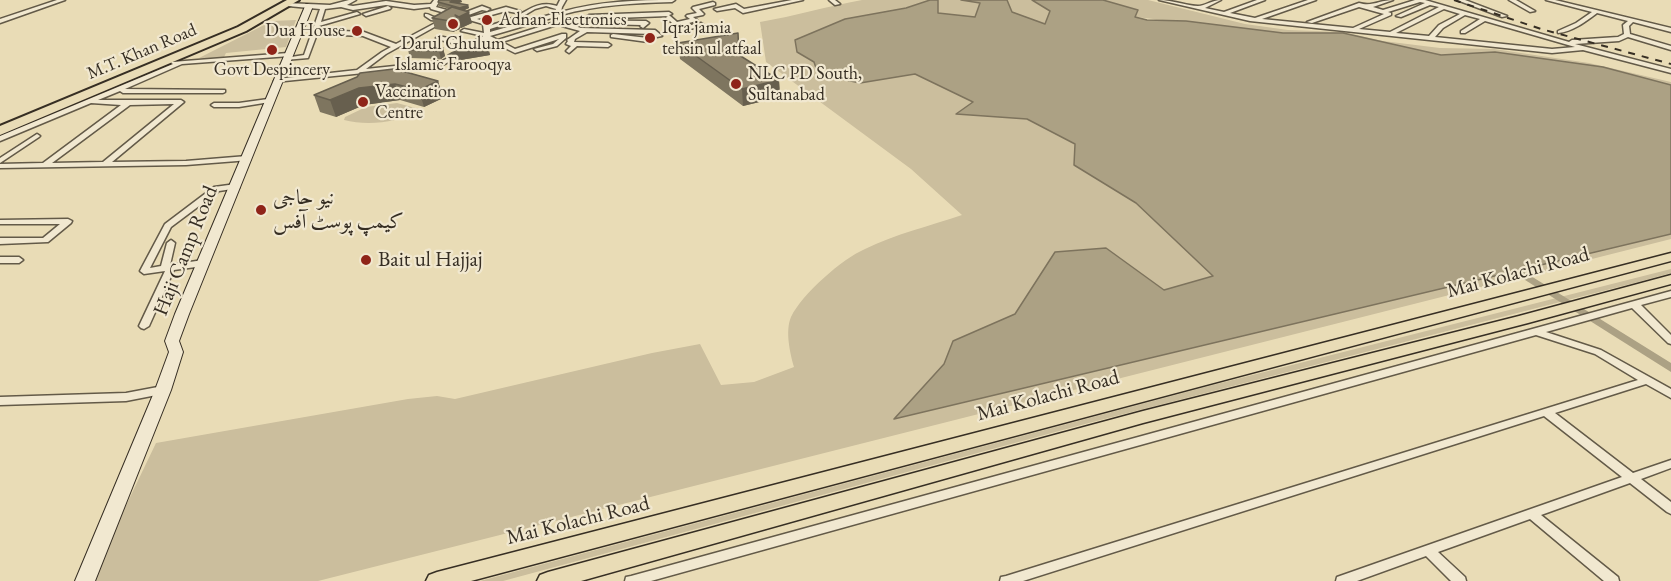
<!DOCTYPE html>
<html>
<head>
<meta charset="utf-8">
<style>
	body { margin:0 }
	canvas { display:block; background:#e9dcb6 }
</style>
</head>
<body>
<canvas width="1671" height="581"></canvas>
<script>
const g = document.querySelector('canvas').getContext('2d');
g.lineJoin = 'round';
function fill(path, color) { g.fillStyle = color; g.fill(path, 'evenodd'); }
function trace(path, color, width, dash) { g.strokeStyle = color; g.lineWidth = width; g.lineCap = dash ? 'butt' : 'round'; g.setLineDash(dash || []); g.stroke(path); }
function drawText(font, color, halo, rows, align = 'center') {
  g.font = font + ' "EB Garamond",Amiri,serif'; g.lineWidth = 4.5; g.setLineDash([]); g.textBaseline = 'middle'; g.strokeStyle = halo; g.fillStyle = color; for (const [text, x, y, turn = 0] of rows) {
    g.save(); g.translate(x, y); g.rotate((+turn || 0) * Math.PI / 180); g.textAlign = isNaN(turn) ? turn : align; if (halo) g.strokeText(text, 0, 0); g.fillText(text, 0, 0); g.restore();
  }
}
fill(new Path2D(`
	M862,0H930L906,8L845,19L796,40L860,83L915,74L973,102L958,114L1027,119L1075,144L1074,165L1136,203L1214,276L1164,290L1106,248L1055,252L1015,314L953,341L944,364L895,419L1671,234V239L318,581H95L108,543L156,443L408,399L437,396L455,399L652,353L700,344L721,385L754,382L794,367C790,353 785,331 791,317C802,294 842,259 865,249C895,234 930,226 962,215L911,169L766,62L760,22C795,16 828,6 862,0Z
	M938,0H961L980,3L975,17L938,13Z
	M1007,0H1032L1050,11L1045,24L1012,12Z
	M1084,0H1148L1245,24L1288,30L1343,32L1383,41L1440,48L1494,49L1589,63L1671,82V85L1603,67L1495,52L1441,55L1343,33H1283L1135,17L1137,10L1103,0Z
	M296,20L286,47L226,53L223,59L199,58L272,21Z
	M397,103L419,109V111C397,123 367,126 344,120L345,117L366,107Z
	M1671,269V273L1642,281L1085,424L503,581H480L1209,386Z`), '#cbbe9d');
const water = new Path2D(`
	M930,0H938V13L975,17L980,3L961,0H1007L1012,12L1045,24L1050,11L1032,0H1103L1138,10L1135,17L1147,20L1186,21L1283,33H1343L1441,55L1495,52L1603,67L1671,85V234L894,419L944,364L953,341L1015,314L1055,252L1106,248L1164,290L1213,276L1136,203L1074,165L1075,144L1027,119L956,114L973,102L915,74L860,83L818,74L814,62L797,52L795,40L845,19L906,8Z`);
fill(water, '#aca184');
trace(water, '#7d735d', 1.5);
fill(new Path2D(`
	M1518,268L1671,363V372L1514,273L1513,271L1514,269Z`), '#aca184');
const street = new Path2D(`
	M57,0H65L0,23V19Z
	M349,0H356L347,5L353,6L386,1L414,5L431,4L434,0H440L436,7L461,14L482,6L490,9L487,11L482,10L466,16L471,17L506,7L520,11L517,13L506,11L477,19L488,22L489,26C497,23 505,21 513,18C528,11 538,0 557,6L560,0H566L562,7L561,12C599,1 636,0 675,0L672,2C634,3 597,5 561,15L562,20L646,21L649,23L643,28L640,26L641,25L565,23L581,28L655,30L662,36L657,37L653,34L587,32L575,39L574,42L608,43L611,45L608,47L577,46L569,53L566,51L571,46L566,44L568,41L567,40L580,31L562,26L560,24L502,42L515,49L562,34H566V38L557,46L537,51L534,49L553,44L559,39L515,53L487,39L473,49L437,39L436,38L439,36L473,44L483,36L461,31L464,29L484,33L483,24L431,9L430,7L414,9L386,5L353,10L341,7L325,9L321,22L357,12L360,14L319,26L318,30L364,32L396,44L439,21L431,20L425,16V14C430,14 430,16 434,17C439,19 442,17 447,20L386,54L366,69L442,61L456,54L461,55L443,65L275,82L274,81L277,79L357,70L382,52L391,47L363,36L317,34L308,58L285,60V58L304,55L320,9L288,6L286,5V3L330,5ZM546,6L556,9V13L490,32V29L515,21L535,9ZM555,17L558,21L498,40L490,36Z
	M792,0H803L743,13L735,8L717,11L714,9L736,4L744,9Z
	M829,0H835L840,4L835,5Z
	M1159,0C1173,0 1187,6 1198,6C1205,6 1212,0 1221,0L1205,8L1224,12L1257,0H1265L1230,13L1255,18L1308,0H1316L1262,19L1353,28L1384,14L1359,7L1312,23L1307,22L1359,3C1372,7 1380,0 1393,0L1373,7L1383,10L1415,0H1425L1569,42L1572,40L1618,37L1624,34L1623,25L1628,21L1597,13C1585,22 1572,32 1558,33V31L1576,23L1592,12L1546,0H1555L1671,28V32L1633,22L1629,26L1630,34L1671,46V50L1628,37L1619,41L1575,44L1671,69V73L1583,50L1552,53L1250,21ZM1420,2L1425,3L1396,16L1401,17L1430,5L1439,7L1390,32L1359,29L1391,15V13L1388,12ZM1444,9L1460,14L1439,25L1429,36L1396,33ZM1465,15L1480,19L1461,31V33H1465L1485,21L1575,47L1552,49L1435,37L1443,28Z
	M1457,0H1465L1507,16L1502,17Z
	M1509,0H1516L1535,11L1530,12Z
	M713,2L715,3V5L699,9L704,14L703,15L693,17L697,20L696,21L689,23L691,25L701,23L704,25L703,26L690,29L684,24L674,25L666,17L668,16L589,19L586,17L589,15L669,12L672,14L669,15L677,22L690,19L686,16L687,15L697,13L692,8L693,7Z
	M388,6L391,8L390,9L366,16L363,14Z
	M613,34L648,38L651,40L648,42L611,37V35Z
	M288,53L290,54V56L182,64L125,89L225,90V92L223,93H123L120,91L98,100H181L184,102L112,162L186,161L247,156H250V160L186,165L0,168V164L43,163L121,105L91,103L0,141V136L173,64L171,63L172,62ZM174,104L103,162L52,163L130,105Z
	M268,99L271,101L270,102L239,107H214L211,105L214,103H239Z
	M37,134L40,136L39,137L0,163V158Z
	M236,184H239V188L219,191L171,227L150,268L161,266L167,243L171,240L175,243L170,265L203,260L207,263L203,266L174,270L149,326L144,329L141,328L139,326L165,271L144,274L140,271L165,224L214,187Z
	M68,219L72,221L71,223L48,242L0,244V238H43L60,224H0V220Z
	M0,257H19L23,260L19,263H0Z
	M1671,291V297L1641,305L1671,335V344L1668,343L1632,308L1546,332L1601,350L1671,389V398L1646,384L1555,413L1633,473L1671,460V468L1641,479L1671,502V514L1667,512L1630,483L1541,515L1618,577L1619,581H1604L1530,519L1438,552L1465,577L1466,581H1451L1426,556L1357,581H1336L1337,577L1622,477L1544,416L1023,581H1000L1001,577L1006,576L1638,380L1595,354L1536,335L651,581H625L626,577L631,576Z
	M163,386L167,387L168,390L167,393L126,401L0,405V397L126,393Z`);
const secondary = new Path2D(`
	M306,4L313,6L189,314L179,341L183,352L171,390L95,581H75L155,390L169,352L165,341L175,314Z`);
const primary = new Path2D(`
	M1671,253V261L471,581H426L429,575L437,572Z
	M1671,275V284L1528,323L1143,423L581,581H537L540,575L548,572L1143,411L1519,316Z`);
const highway = new Path2D(`
	M287,0H299L246,31L0,135V126L238,27Z`);
trace(street, '#635a48', 3);
trace(secondary, '#362e23', 2);
trace(primary, '#362e23', 3);
trace(highway, '#362e23', 4);
fill(street, '#f1e8d0');
fill(secondary, '#f1e8d0');
fill(primary, '#e9dcb6');
fill(highway, '#e9dcb6');
trace(new Path2D(`
	M1454,0L1541,29L1671,64`), '#362e23', 2, [7, 7]);
fill(new Path2D(`
	M439,0H461L462,2L458,3L468,5L469,8L464,10L472,23L461,28H460V29L453,32L435,29L432,18L450,9L439,6L438,2Z
	M678,43L739,55L779,80L780,97L743,106L680,59Z
	M488,47L490,55L455,61V64L451,63L448,55Z
	M443,48L445,56L441,59L410,58L408,50Z
	M403,71L438,81L443,98L424,107L400,100L364,105L336,117L320,112L314,95L357,77Z`), '#7e755f');
fill(new Path2D(`
	M456,0H461L462,2L451,6L450,2Z
	M468,5L469,8L461,12L460,8Z
	M469,12L472,23L461,28L459,17Z
	M457,17L460,29L453,32L450,21Z
	M488,47L490,55L455,61V64L452,56L453,53Z
	M443,48L445,56L441,59L439,51Z
	M779,80L780,97L743,106L742,89Z
	M438,81L443,98L424,107L419,90Z
	M395,84L400,100L364,105L336,117L330,100L359,88Z`), '#675f4e');
const building = new Path2D(`
	M439,0H456L450,2L468,5L460,8L438,2Z
	M452,7L469,12L459,17L455,15L457,17L450,21L432,18Z
	M738,33L739,55L779,80L742,89L678,43Z
	M478,38L488,47L453,53L452,56L448,55Z
	M426,43L443,48L439,51L408,50Z
	M402,68V71L438,81L419,90L395,84L359,88L330,100L314,95L357,77L360,73Z`);
fill(building, '#93886f');
trace(building, '#675f4e', 1.5);
for (const [x, y, r, color] of [
	[487,20,6,"#8f2418"],
	[453,24,6,"#8f2418"],
	[357,31,6,"#8f2418"],
	[650,38,6,"#8f2418"],
	[272,50,6,"#8f2418"],
	[736,84,6,"#8f2418"],
	[363,102,6,"#8f2418"],
	[261,210,6,"#8f2418"],
	[366,260,6,"#8f2418"]
]) { const dot = new Path2D(); dot.arc(x, y, r, 0, 2 * Math.PI); g.fillStyle = color; g.fill(dot); trace(dot, '#f1e8d0', 2); }
drawText('18px', '#362e23', '#f1e8d0', [
	["Adnan Electronics",499,20],
	["Iqra jamia",662,28],
	["tehsin ul atfaal",662,49],
	["Dua House",345,31,"right"],
	["Darul Ghulum",453,44,"center"],
	["Islamic Farooqya",453,65,"center"],
	["Govt Despincery",272,70,"center"],
	["NLC PD South,",748,74],
	["Sultanabad",748,95],
	["Vaccination",375,92],
	["Centre",375,113]
], 'left');
drawText('18px', '#362e23', '#f1e8d0', [
	["M.T. Khan Road",142,52,-23]
]);
drawText('21px', '#362e23', '#f1e8d0', [
	["نیو حاجی",273,198],
	["کیمپ پوسٹ آفس",273,222],
	["Bait ul Hajjaj",378,260]
], 'left');
drawText('21px', '#362e23', '#f1e8d0', [
	["Haji Camp Road",186,251,-68],
	["Mai Kolachi Road",1518,273,-15],
	["Mai Kolachi Road",1048,396,-15],
	["Mai Kolachi Road",578,521,-14]
]);
</script>
</body>
</html>
